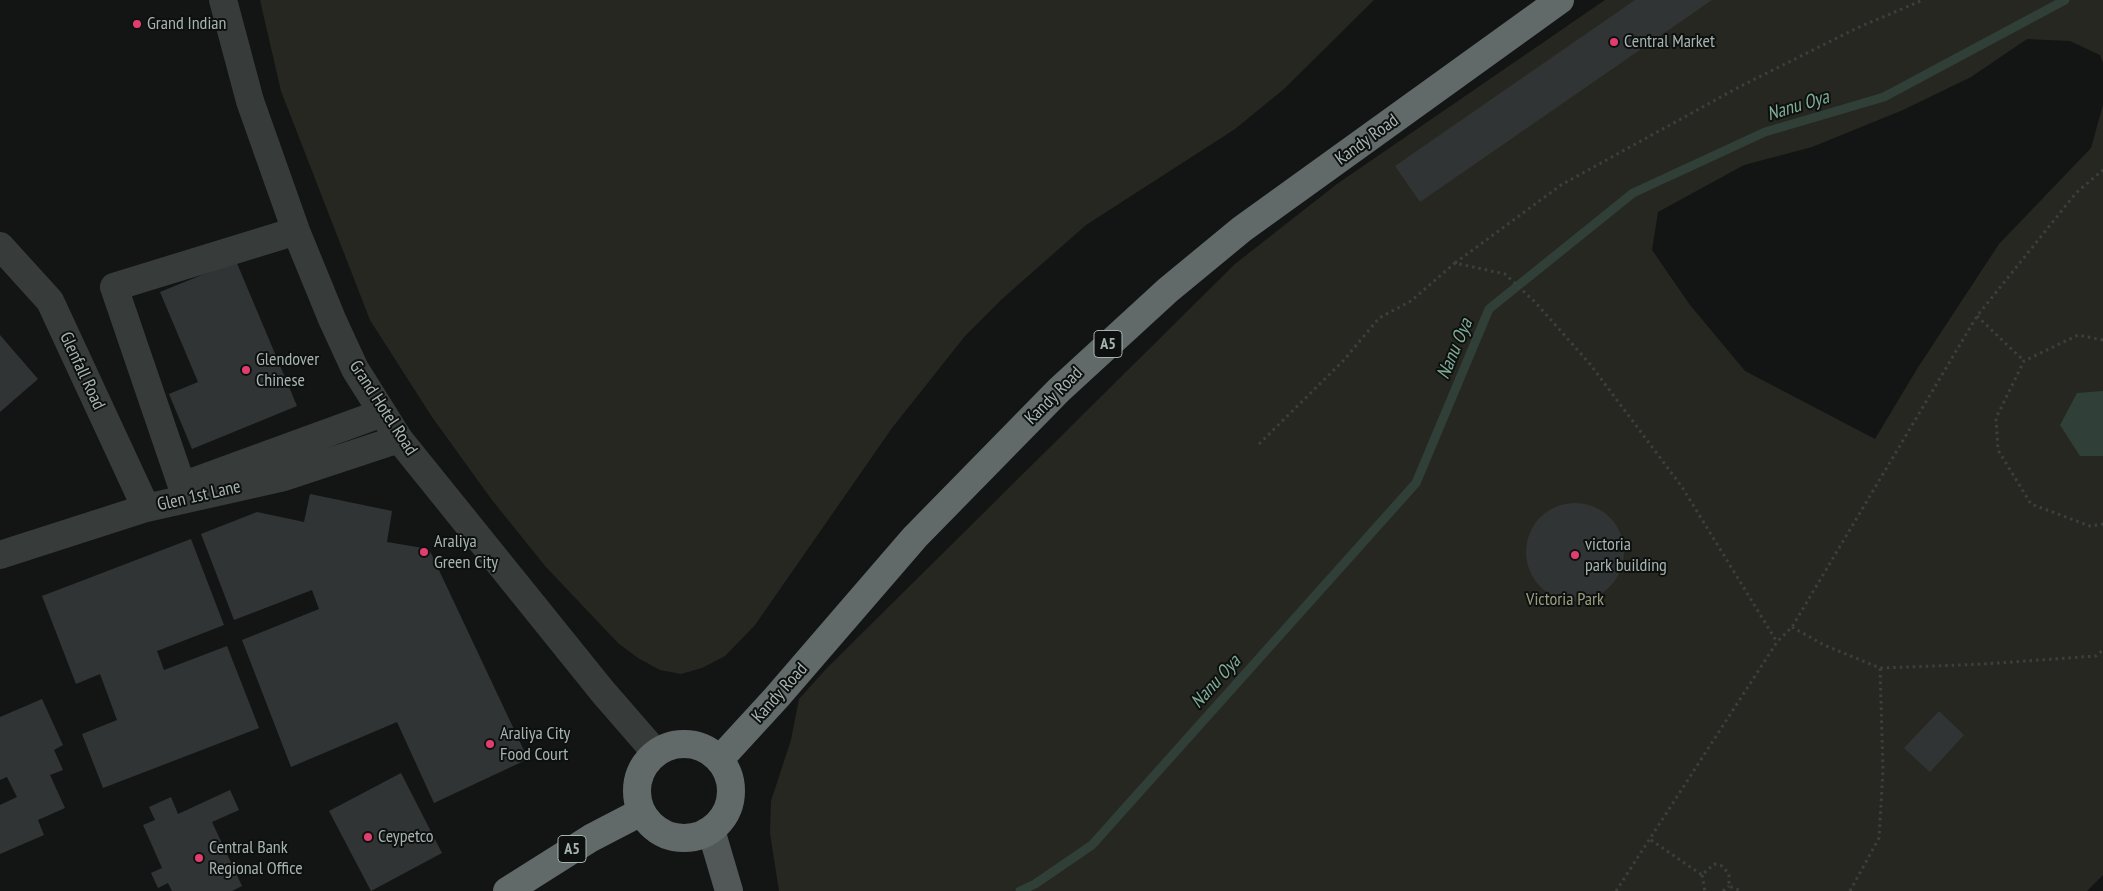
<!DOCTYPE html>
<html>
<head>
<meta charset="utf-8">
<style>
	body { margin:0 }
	canvas { display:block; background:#131515 }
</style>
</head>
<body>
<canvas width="2103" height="891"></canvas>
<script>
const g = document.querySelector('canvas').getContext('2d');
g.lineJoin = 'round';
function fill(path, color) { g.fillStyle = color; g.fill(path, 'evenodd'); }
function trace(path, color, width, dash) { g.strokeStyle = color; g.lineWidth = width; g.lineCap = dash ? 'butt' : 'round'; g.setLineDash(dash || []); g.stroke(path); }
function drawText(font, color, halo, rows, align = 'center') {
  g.font = font + ' "PT Sans Narrow",sans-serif'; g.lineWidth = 4; g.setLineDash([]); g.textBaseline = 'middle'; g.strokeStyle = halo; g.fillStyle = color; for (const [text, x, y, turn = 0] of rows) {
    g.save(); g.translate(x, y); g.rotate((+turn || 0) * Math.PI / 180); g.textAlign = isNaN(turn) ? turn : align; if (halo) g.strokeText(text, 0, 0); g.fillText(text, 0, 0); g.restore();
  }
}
fill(new Path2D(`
	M260,0H1374L1284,89L1235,129L1086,225L1002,299L965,336L892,428L755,625L725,656L702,668L681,674L660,670L638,658L618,643L546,567L492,500L432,417L370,320L281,91Z
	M1605,0H2103V63L2100,55L2070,41L2027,39L1971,77L1903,110L1812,147L1744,165L1658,212L1652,250L1690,305L1745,371L1875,439L1917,369L1999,244L2091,148L2103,105V875L2087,891H779L770,833L771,801L791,740L799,699L827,668L1235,264L1337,184Z`), '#262720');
fill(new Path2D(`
	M2103,391V456H2080L2060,425L2077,393Z`), '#303f37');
trace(new Path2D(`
	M1020,891L1035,884L1092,845L1416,483L1489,309L1633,193L1765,132L1884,97L2065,0`), '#303f37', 9);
fill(new Path2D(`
	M1635,0H1712L1420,202L1395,166Z
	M236,261L297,406L192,449L169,394L198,382L160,292Z
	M0,335L38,379L0,412Z
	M310,494L392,511L387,542L429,549L528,759L434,803L397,722L291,767L242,640L319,609L312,590L234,620L201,534L257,512L304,522Z
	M1526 552a49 49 0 1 1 98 0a49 49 0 1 1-98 0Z
	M191,539L224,625L157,651L164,670L227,646L259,728L103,788L82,734L117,720L100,674L76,684L42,596Z
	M42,699L63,745L54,750L63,770L50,775L65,808L38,820L44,835L0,854V805L17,797L7,777L0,780V717Z
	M1939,711L1964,735L1930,772L1904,748Z
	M401,773L442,853L371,891L329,811Z
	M230,790L239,810L212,822L242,886L232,891H172L168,883L158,888L151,873L162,868L143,825L155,820L149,807L171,797L178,814Z`), '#303434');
trace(new Path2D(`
	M1455,263L1561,185L1739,87L1857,28L1923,0
	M1977,316L2024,361
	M2103,340L2078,335L2024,361L1996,418L1998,450L2031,504L2090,526L2103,524
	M1259,444L1344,360L1379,318L1411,301L1455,263L1505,274L1535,302L1590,364L1682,487L1777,642
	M1792,627L1824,645L1880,668L1984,664L2096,656L2103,650
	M1651,840L1702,875L1714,864L1722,866L1729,874V886L1741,891
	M1702,875L1705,891
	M1616,891L1777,642L1792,627L1977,316L2076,193L2103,170
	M1723,891L1729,886
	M1850,891L1879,838L1883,770L1880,668`), '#3b403f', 3, [2.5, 4]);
trace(new Path2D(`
	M223,0L250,101L296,231L332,319L355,369L399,439L603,692L656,753
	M296,231L114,287L182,486L382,413
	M0,246L50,301L146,508
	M0,555L146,508L284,477L399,439`), '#373c3b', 28);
trace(new Path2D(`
	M711,830L729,891`), '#515857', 28);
trace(new Path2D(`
	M637 791a47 47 0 1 1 94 0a47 47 0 1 1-94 0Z
	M720,759L776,698L915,537L1059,390L1168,290L1242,229L1560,0
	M507,891L591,838L641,812`), '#616a68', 28);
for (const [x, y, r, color] of [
	[137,24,5,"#e33d70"],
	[1614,42,5,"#e33d70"],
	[246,370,5,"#e33d70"],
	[424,552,5,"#e33d70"],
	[1575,555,5,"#e33d70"],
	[490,744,5,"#e33d70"],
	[368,837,5,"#e33d70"],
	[199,858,5,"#e33d70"]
]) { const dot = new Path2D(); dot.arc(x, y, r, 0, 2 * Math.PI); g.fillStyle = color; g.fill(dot); trace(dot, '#0e1010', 2); }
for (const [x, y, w] of [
	[1108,344,28],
	[572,849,28]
]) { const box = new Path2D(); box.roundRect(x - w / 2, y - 13.5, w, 27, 4); g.fillStyle = '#0e1010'; g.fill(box); trace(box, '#a6b4b0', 1); }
drawText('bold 16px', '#a6b4b0', null, [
	["A5",1108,344],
	["A5",572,849]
]);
drawText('18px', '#a6b4b0', '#0e1010', [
	["Grand Indian",147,24],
	["Central Market",1624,42],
	["Glendover",256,360],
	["Chinese",256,381],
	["Araliya",434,542],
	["Green City",434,563],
	["victoria",1585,545],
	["park building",1585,566],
	["Araliya City",500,734],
	["Food Court",500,755],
	["Ceypetco",378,837],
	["Central Bank",209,848],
	["Regional Office",209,869]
], 'left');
drawText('18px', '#a6b4b0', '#0e1010', [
	["Kandy Road",1367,140,-36],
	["Glenfall Road",82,371,65],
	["Kandy Road",1054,396,-45],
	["Grand Hotel Road",383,408,57],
	["Glen 1st Lane",199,496,-13],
	["Kandy Road",780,693,-48]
]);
drawText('18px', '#9b9e7e', '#0e1010', [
	["Victoria Park",1565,600]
]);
drawText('italic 19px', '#7fad96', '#0e1010', [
	["Nanu Oya",1798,106,-17],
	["Nanu Oya",1455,349,-67],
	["Nanu Oya",1216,682,-48]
]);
</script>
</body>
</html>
